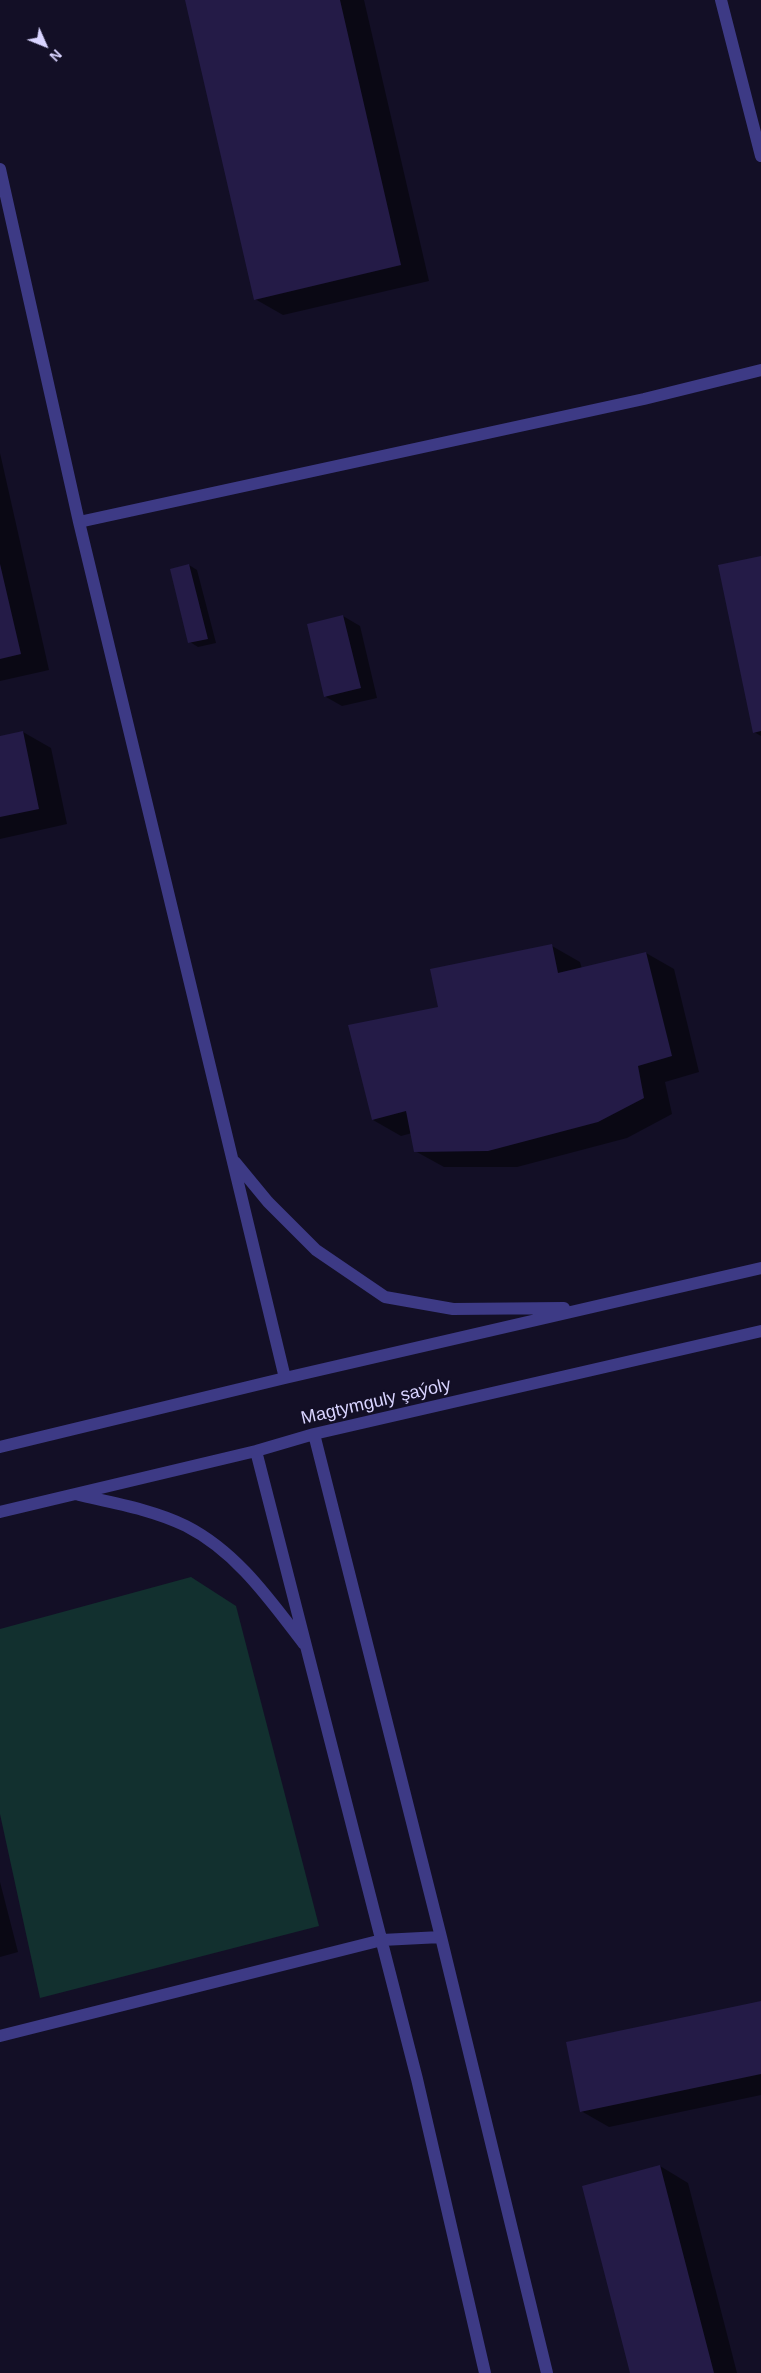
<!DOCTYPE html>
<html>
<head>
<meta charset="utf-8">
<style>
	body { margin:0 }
	#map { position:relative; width:761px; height:2373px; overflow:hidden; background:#130f26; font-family:Arial,sans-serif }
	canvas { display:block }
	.north { position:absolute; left:20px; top:20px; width:50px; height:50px; -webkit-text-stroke:4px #130f26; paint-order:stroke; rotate:134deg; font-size:14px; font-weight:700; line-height:20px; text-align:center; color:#d9d4ff }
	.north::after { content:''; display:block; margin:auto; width:18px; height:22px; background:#d9d4ff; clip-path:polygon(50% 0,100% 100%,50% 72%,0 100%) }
</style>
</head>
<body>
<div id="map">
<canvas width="761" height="2373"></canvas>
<div class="north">N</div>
</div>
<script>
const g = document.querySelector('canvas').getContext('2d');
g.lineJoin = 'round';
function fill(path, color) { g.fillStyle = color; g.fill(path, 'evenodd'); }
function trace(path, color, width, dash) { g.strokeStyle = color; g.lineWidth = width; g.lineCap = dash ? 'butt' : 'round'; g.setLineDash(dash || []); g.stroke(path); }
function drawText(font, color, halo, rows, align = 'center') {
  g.font = font + ' Arial,sans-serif'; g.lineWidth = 4; g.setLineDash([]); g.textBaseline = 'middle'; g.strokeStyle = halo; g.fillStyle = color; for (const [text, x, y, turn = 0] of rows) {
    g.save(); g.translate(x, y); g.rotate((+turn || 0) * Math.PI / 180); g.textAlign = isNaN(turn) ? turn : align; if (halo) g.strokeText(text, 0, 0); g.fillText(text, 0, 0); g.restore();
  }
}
fill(new Path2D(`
	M191,1577L236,1606L319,1926L40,1998L0,1814V1629Z`), '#12302f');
fill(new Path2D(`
	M186,0H364L429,281L283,315L255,299Z
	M0,453L49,670L0,681Z
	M761,558V736L754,732Z
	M189,565L197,570L216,643L198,647L190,642Z
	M343,616L360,626L377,698L342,706L326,697Z
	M23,732L51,748L67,824L0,839V737Z
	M552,946L580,962L582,969L646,953L674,969L699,1072L665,1082L672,1114L627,1138L517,1167H444L415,1151L412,1133L401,1136L373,1120L439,1008Z
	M0,1882L18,1952L0,1957Z
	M761,2003V2095L609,2127L581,2111Z
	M660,2166L688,2183L737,2373H632Z`), '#0007');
fill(new Path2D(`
	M185,0H340L401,265L254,300Z
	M761,556V731L753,733L718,565Z
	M0,564L21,654L0,659Z
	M189,564L208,639L188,643L170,569Z
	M343,615L361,688L324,697L307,624Z
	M23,731L39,809L0,817V736Z
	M552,944L558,973L646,952L672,1056L638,1066L644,1098L598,1122L488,1151L414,1152L406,1111L372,1120L348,1025L438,1007L430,969Z
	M761,2001V2074L580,2112L566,2042Z
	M660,2165L714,2373H630L582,2186Z`), '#241b47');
trace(new Path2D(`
	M721,0L761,156
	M0,169L79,522L285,1378
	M79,522L644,399L761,370
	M235,1162L268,1202L316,1250L385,1297L453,1309L564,1308
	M314,1434L441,1937L547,2373
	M0,1447L285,1378L761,1268
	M256,1451L417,2079L485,2373
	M79,1495C114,1503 154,1510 186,1526C237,1552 270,1600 304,1644
	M0,1512L256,1451L314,1434L761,1331
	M0,2036L382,1940L441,1937`), '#3d3a85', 12);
drawText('18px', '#d9d4ff', '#130f26', [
	["Magtymguly şaýoly",376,1402,-13]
]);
</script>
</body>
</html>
